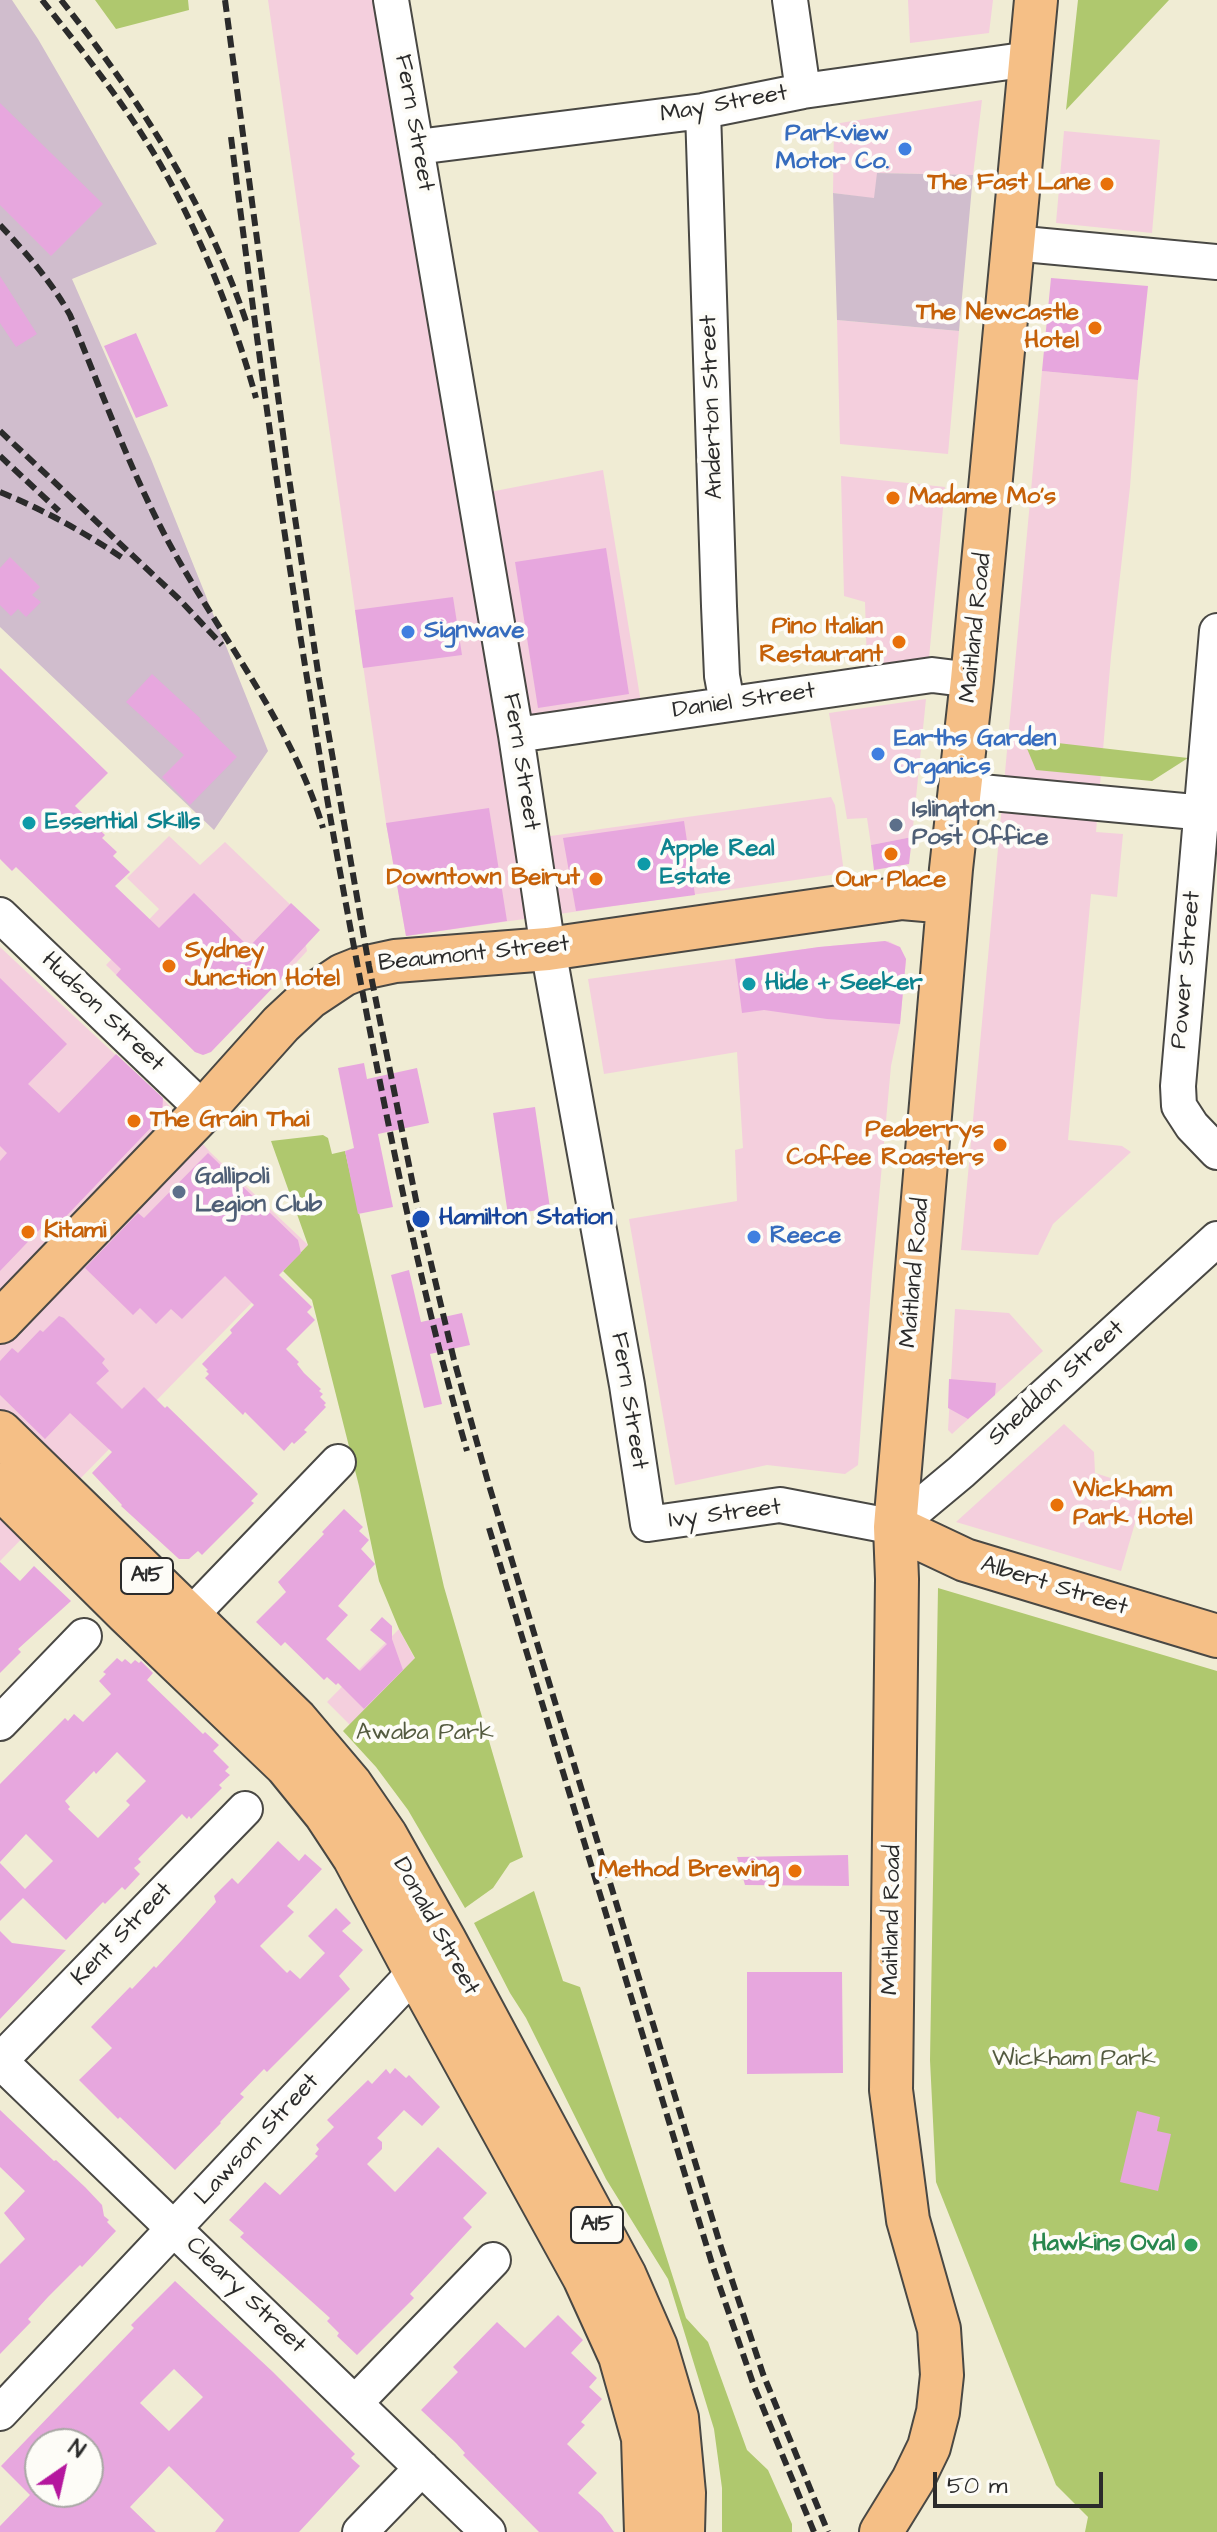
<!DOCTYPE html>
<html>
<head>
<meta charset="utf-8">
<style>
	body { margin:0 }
	#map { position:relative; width:1217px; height:2532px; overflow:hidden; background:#f0ecd4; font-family:"Architects Daughter",sans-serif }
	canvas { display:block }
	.north { position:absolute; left:24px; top:2428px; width:80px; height:80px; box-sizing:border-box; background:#fdfcf7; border:2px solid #a9a8a5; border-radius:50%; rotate:34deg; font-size:22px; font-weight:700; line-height:32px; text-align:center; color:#2b2b2b }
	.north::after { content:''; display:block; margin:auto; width:28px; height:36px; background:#b5179e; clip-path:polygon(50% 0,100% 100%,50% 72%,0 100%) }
	.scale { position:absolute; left:933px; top:2472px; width:170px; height:36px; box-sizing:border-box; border:4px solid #2b2b2b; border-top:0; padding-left:10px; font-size:24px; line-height:28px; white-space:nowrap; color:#2b2b2b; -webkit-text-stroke:6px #fdfcf7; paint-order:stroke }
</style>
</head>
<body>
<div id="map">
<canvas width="1217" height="2532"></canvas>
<div class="north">N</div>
<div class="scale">50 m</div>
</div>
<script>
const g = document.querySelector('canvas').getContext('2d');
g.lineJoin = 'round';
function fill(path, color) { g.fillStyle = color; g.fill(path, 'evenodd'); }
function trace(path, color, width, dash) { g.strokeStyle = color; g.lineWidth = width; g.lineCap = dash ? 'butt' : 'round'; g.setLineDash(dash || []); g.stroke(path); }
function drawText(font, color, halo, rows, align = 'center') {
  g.font = font + ' "Architects Daughter",sans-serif'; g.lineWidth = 8; g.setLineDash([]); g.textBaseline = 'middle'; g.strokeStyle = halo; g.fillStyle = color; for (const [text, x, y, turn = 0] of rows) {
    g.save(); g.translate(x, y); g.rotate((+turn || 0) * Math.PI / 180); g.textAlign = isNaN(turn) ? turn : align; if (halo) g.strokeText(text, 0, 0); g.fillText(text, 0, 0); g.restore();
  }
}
fill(new Path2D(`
	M268,0H379L459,498L603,470L642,709L517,725L536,838L831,797L835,805L844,873L406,936L386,823L355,610Z
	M908,0H993L989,33L910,43Z
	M982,100L973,175L878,173L875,199L833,193L834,124Z
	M1064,131L1160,140L1152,233L1056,223Z
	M837,320L959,331L948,454L840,444Z
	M1042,371L1138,380L1130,487L1111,656L1096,832L1123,834L1117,897L1091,894L1068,1140L1122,1146L1131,1152L1053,1224L1038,1255L961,1250Z
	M841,476L945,487L929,658L867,666L865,602L844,596Z
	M926,699L912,837L871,845L867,818L847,819L829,713Z
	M169,836L200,865L225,842L299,913L307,951L287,973L206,1054L195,1052L106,965L159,909L127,878Z
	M888,941L900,947L906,959L900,1024L891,1066L872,1274L858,1465L845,1474L767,1465L675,1485L629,1219L737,1201L735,1150L743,1148L737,1052L604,1074L588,979L819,947Z
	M0,947L166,1102L210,1152L308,1245L0,1561Z
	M955,1309L1009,1313L1043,1351L952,1434L948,1430Z
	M1064,1424L1094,1452L1095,1473L1145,1489L1121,1571L956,1522Z
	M399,1629L415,1659L350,1725L327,1702Z`), '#f4cfdd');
fill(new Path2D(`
	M0,0H12L38,39L157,244L72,279L151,459L268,751L214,830L0,627Z
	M877,173L973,175L959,331L837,320L833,193L874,198Z`), '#d0bdcd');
fill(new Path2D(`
	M95,0H188L189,10L116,29Z
	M1078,0H1169L1066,110Z
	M1023,739L1188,758L1152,781L1036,770Z
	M323,1135L328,1138L332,1154L345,1151L444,1587L523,1857L510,1863L493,1888L465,1908L408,1810L376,1767L343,1731L415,1658L399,1629L379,1581L359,1486L312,1300L283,1271L308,1245L271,1141Z
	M938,1588L1217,1671V2532H1085L1088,2517L1056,2485L936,2182L930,2060Z
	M534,1891L563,1981L580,1987L686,2318L708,2342L747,2450L768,2470L792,2524V2532H722V2488L714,2429L668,2279L606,2179L526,2018L510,1993L474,1923Z`), '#afc86e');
fill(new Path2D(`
	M0,103L103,204L51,256L0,205Z
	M0,276L37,334L16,347L0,323Z
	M1051,278L1148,286L1138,380L1042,371Z
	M136,333L168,406L136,418L104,346Z
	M606,548L629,694L538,708L515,562Z
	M10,557L40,587L32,595L41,602L26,617L18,609L11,616L0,605V568Z
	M453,597L462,655L363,668L355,610Z
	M0,668L108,773L75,806L105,835L102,838L117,852L113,856L130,872L115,886L159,928L194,893L249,947L291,903L320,930L283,970L287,973L211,1052L203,1055L195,1052L116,975L121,969L16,867L12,871L0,859Z
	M152,674L201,719L199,720L237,757L190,805L162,777L184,755L126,702Z
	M489,808L507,921L406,936L386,823Z
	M684,821L695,895L576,911L563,838Z
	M912,837L909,864L874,870L871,845Z
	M885,941L900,947L906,959L900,1024L827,1019L764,1010L742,1013L735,959L819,947Z
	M0,978L67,1044L28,1084L59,1113L116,1054L163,1098L162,1116L51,1232L44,1225L0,1271V1161L7,1153L0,1146Z
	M364,1063L367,1079L417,1068L429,1123L378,1134L393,1207L358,1214L345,1151L354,1148L338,1068Z
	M535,1107L550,1208L508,1215L493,1113Z
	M208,1153L298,1240L301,1253L279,1275L312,1307L307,1312L315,1320L286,1349L299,1362L297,1364L304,1373L321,1389L319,1391L323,1394L320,1397L326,1403L324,1405L326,1407L304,1430L307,1432L294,1444L292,1442L284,1451L245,1412L243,1415L205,1378L209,1374L206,1371L208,1370L202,1364L232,1333L230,1330L254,1305L225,1276L182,1319L171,1309L156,1324L140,1308L133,1315L85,1268L138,1213L144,1218Z
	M409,1270L421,1322L462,1313L470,1345L430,1354L442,1404L424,1408L391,1275Z
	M59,1316L64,1318L105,1359L102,1363L109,1371L96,1383L122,1409L144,1387L165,1408L167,1406L258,1494L251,1501L254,1503L202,1555L198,1551L189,1559H179L121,1506L122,1505L92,1473L112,1452L70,1413L45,1439L0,1395V1361L12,1348L18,1353L40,1330L43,1332Z
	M949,1379L996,1383L995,1395L968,1419L948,1408Z
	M344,1509L363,1527L359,1531L369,1540L361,1549L375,1564L338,1606L348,1615L326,1639L360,1671L387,1644L370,1630L382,1617L392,1626V1639L403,1670L364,1709L338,1683L336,1685L327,1677L324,1680L285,1642L281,1646L256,1622L286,1592L278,1582L324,1534L322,1532Z
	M0,1562L20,1581L34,1566L71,1601L18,1649L21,1652L0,1673Z
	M117,1658L122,1662L125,1659L131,1664L135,1660L139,1663L141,1661L153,1673L147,1680L203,1734L205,1732L219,1745L213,1751L229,1767L225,1771L230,1775L219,1785L222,1788L191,1819L189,1816L187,1819L182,1814L138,1859L141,1862L134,1868L140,1874L125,1890L122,1887L105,1904L103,1902L66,1940L23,1898L0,1921V1863L25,1889L53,1861L26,1834L0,1862V1784L65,1718L68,1721L74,1714L83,1722L111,1694L99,1681L106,1674L103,1672ZM117,1752L146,1781L126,1801L130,1805L98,1838L68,1809L70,1807L65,1801L94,1771L96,1774Z
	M278,1841L299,1861L305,1854L322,1869L287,1906L294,1912L260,1946L287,1973L290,1970L300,1979L325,1953L308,1936L336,1908L351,1923L342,1931L363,1950L339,1976L350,1989L267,2072L264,2069L240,2094L244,2097L220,2122L221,2123L175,2170L120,2117L118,2119L79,2080L112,2048L91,2027L130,1987L132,1989L154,1966L156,1968L182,1940L216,1902L214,1896L232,1878L238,1884Z
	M848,1855L849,1886L745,1885L737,1857Z
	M0,1931L12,1943L66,1950L0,2019Z
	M747,1972H842L843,2073L747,2074Z
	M395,2068L406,2078L409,2075L440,2107L422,2126L404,2110L377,2138L382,2142V2149L367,2164L395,2192L438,2147L487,2193L463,2218L472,2227L410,2294L414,2298L357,2355L337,2336L339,2333L327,2321L330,2318L240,2237L244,2233L229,2220L265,2182L280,2195L318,2156L315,2154L319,2149L316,2145L334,2127L327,2120L368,2080L372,2084L386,2069L390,2074Z
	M0,2110L54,2161L56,2160L85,2187L102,2205L104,2216L109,2220L107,2222L116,2231L82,2267L80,2265L48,2297L28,2319L31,2322L0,2354V2264L25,2239L4,2213L25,2191L0,2167Z
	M1137,2111L1160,2117L1157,2131L1171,2134L1158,2191L1120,2182Z
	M175,2281L273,2372L355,2454L351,2458L360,2466L299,2532H215L224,2520L169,2466L130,2507L156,2532H0V2526L30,2495L1,2466L134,2328L131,2325ZM174,2369L203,2397L169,2431L140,2403ZM40,2444H88V2492H40Z
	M558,2315L583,2340L571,2353L597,2378L589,2387L602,2399L581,2422L585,2425L567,2444L597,2473L578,2493L602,2515L614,2532H539L463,2455L465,2453L456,2443L421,2410L458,2372L453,2367L497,2322L525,2348Z`), '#e7a7de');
const minor = new Path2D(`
	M391,0L516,735L548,949L627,1385L648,1524L780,1505L895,1527L961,1472L1217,1239
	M790,0L803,91
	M703,111L719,606L722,676L727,703
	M417,147L703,111L803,91L1030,59
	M1013,243L1217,262
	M1217,631L1178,1086L1179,1106L1192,1126L1217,1152
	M516,735L932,675L972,680
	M960,790L1217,814
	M0,915L204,1110
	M189,1617L338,1462
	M0,1723L84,1636
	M0,2061L488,2532
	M0,2061L245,1809
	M355,2403L493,2260
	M0,2413L416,1971
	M360,2532L422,2468`);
const major = new Path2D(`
	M0,1322L204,1110L281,1024L310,997L343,975L358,969L395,961L548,949L902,898L948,902
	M895,1527L965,1560L1217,1636
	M881,2532L913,2480L929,2447L938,2412L942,2375L939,2329L908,2220L891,2090L897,1579L895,1527L951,869L972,680L1036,0`);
const highway = new Path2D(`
	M0,1433L295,1720L350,1785L385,1836L444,1941L624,2276L655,2347L676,2418L683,2493L682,2532
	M0,1486L128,1613L287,1765L326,1813L355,1857L416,1971L585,2277L621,2356L644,2438L647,2532`);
trace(minor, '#494844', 38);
trace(major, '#494844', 46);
trace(highway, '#494844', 48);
trace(minor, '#fff', 34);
trace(major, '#f5bf86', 42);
trace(highway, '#f5bf86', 44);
trace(new Path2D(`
	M42,0C91,62 141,124 177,195C210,259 237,329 256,398
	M61,0C139,98 207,205 247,324
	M225,0L288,471L319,679L369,966L416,1200L454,1360L488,1482L720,2244L763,2374L828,2532
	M231,137C265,408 303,679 354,947C386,1117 419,1285 467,1451
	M0,225C27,254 51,281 70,315C105,399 136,488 182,566C231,650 295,734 323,828
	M0,431L179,599L222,645
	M0,456L59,511
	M0,492C44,510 84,532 124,559
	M489,1528L713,2267L754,2386L814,2532`), '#2b2b2b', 6, [12, 6]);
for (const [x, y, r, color] of [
	[905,149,8,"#3f7fe0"],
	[1107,184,8,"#e8710a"],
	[1095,328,8,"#e8710a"],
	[893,498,8,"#e8710a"],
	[408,632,8,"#3f7fe0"],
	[899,642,8,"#e8710a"],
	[878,754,8,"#3f7fe0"],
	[29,823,8,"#0f9aa8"],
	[896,825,8,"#5c6f8a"],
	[891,854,8,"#e8710a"],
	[644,864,8,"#0f9aa8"],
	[596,879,8,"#e8710a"],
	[169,966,8,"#e8710a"],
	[749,984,8,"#0f9aa8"],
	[134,1121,8,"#e8710a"],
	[1000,1145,8,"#e8710a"],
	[179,1192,8,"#5c6f8a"],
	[421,1219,10,"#1a4fb4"],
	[28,1232,8,"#e8710a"],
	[754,1237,8,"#3f7fe0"],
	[1057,1505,8,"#e8710a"],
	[795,1871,8,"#e8710a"],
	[1191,2245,8,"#2e9e5b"]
]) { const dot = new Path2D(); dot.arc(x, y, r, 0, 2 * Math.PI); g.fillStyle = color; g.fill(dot); trace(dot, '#fdfcf7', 3); }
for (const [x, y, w] of [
	[147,1576,52],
	[597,2225,52]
]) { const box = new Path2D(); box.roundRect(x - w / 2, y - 18, w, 36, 6); g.fillStyle = '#fdfcf7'; g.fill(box); trace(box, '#2b2b2b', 2); }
drawText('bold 22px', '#2b2b2b', null, [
	["A15",147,1576],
	["A15",597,2225]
]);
drawText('24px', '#2b2b2b', '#fdfcf7', [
	["May Street",724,105,-10],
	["Fern Street",413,123,80],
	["Anderton Street",713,407,-92],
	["Maitland Road",977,628,-84],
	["Daniel Street",744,702,-8],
	["Fern Street",520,762,81],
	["Beaumont Street",474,955,-6],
	["Power Street",1187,970,-85],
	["Hudson Street",102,1013,44],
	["Maitland Road",916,1273,-85],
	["Sheddon Street",1057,1384,-42],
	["Fern Street",628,1401,81],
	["Ivy Street",725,1515,-7],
	["Albert Street",1054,1587,17],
	["Maitland Road",893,1920,-89],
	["Donald Street",435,1927,61],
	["Kent Street",123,1935,-46],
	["Lawson Street",258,2140,-47],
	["Cleary Street",245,2296,44]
]);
drawText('bold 24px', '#366cbe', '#fdfcf7', [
	["Parkview",889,135,"right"],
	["Motor Co.",889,163,"right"],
	["Signwave",424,632],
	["Earths Garden",894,740],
	["Organics",894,768],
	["Reece",770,1237]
], 'left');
drawText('bold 24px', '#c56008', '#fdfcf7', [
	["The Fast Lane",1091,184],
	["The Newcastle",1079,314],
	["Hotel",1079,342],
	["Madame Mo’s",909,498,"left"],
	["Pino Italian",883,628],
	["Restaurant",883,656],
	["Downtown Beirut",580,879],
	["Our Place",891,881,"center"],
	["Sydney",185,952,"left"],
	["Junction Hotel",185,980,"left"],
	["The Grain Thai",150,1121,"left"],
	["Peaberrys",984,1131],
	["Coffee Roasters",984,1159],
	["Kitami",44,1232,"left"],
	["Wickham",1073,1491,"left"],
	["Park Hotel",1073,1519,"left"],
	["Method Brewing",779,1871]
], 'right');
drawText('bold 24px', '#4e5e75', '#fdfcf7', [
	["Islington",912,811],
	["Post Office",912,839],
	["Gallipoli",195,1178],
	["Legion Club",195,1206]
], 'left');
drawText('bold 24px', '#0d838f', '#fdfcf7', [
	["Essential Skills",45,823],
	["Apple Real",660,850],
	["Estate",660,878],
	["Hide + Seeker",765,984]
], 'left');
drawText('bold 24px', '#164399', '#fdfcf7', [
	["Hamilton Station",439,1219]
], 'left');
drawText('24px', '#535a3f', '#fdfcf7', [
	["Awaba Park",425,1734],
	["Wickham Park",1074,2060]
]);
drawText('bold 24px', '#27864d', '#fdfcf7', [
	["Hawkins Oval",1175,2245]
], 'right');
</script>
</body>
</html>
